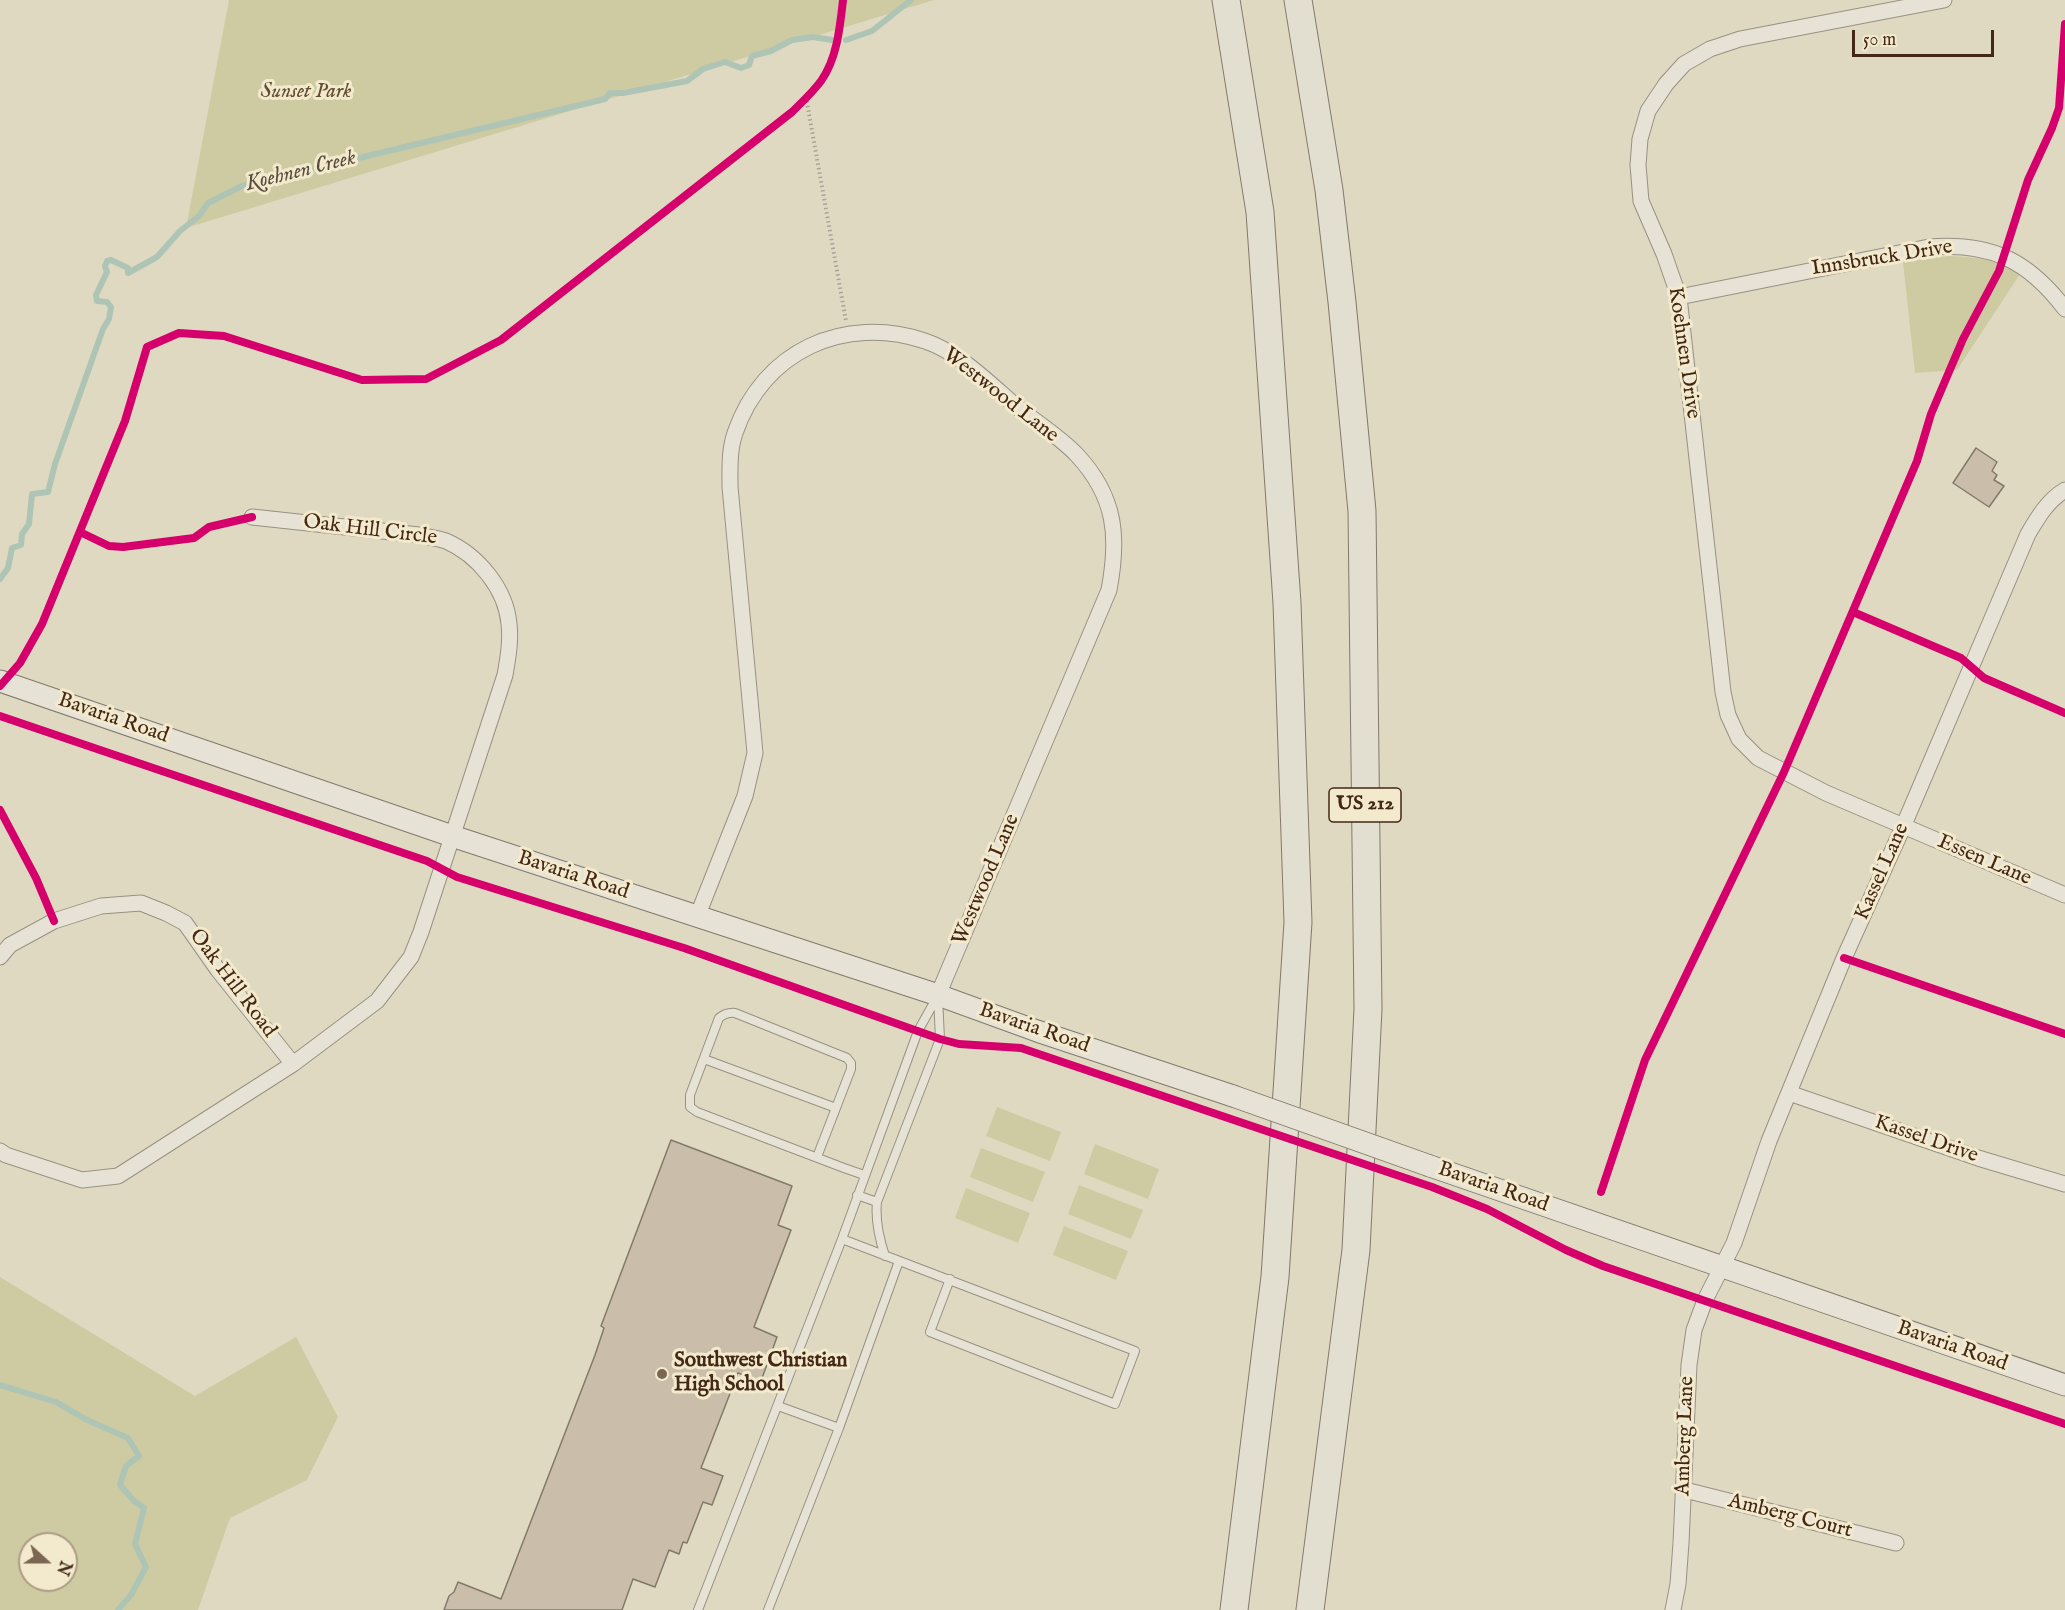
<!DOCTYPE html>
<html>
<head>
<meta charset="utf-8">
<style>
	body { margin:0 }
	#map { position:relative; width:2065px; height:1610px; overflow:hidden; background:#e0d9c1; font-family:"IM FELL English",serif }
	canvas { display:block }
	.north { position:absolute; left:18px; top:1532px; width:60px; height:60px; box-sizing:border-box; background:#f3eace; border:2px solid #ad9c85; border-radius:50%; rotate:111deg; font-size:16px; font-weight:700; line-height:24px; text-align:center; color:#432817 }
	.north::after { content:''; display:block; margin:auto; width:21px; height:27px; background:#7a6652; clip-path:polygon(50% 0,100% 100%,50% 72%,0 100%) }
	.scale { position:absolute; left:1852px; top:30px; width:142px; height:27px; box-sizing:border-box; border:3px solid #432817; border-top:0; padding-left:8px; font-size:18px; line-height:21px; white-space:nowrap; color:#432817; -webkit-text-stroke:4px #f3eace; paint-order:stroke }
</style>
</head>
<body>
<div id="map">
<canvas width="2065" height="1610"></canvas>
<div class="north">N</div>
<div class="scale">50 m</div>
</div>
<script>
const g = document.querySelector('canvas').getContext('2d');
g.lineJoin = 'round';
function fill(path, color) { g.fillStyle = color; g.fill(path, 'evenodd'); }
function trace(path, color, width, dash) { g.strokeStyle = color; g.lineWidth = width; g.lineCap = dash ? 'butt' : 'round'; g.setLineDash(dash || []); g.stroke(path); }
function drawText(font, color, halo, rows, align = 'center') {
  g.font = font + ' "IM FELL English",serif'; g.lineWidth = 6; g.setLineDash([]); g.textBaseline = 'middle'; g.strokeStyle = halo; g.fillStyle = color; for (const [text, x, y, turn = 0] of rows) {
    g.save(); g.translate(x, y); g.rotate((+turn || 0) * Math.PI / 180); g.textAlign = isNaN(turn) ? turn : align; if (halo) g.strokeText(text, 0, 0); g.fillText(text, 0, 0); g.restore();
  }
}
fill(new Path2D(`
	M229,0H934L186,228Z
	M1949,256C1977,257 1996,261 2022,271L1957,370L1915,373L1903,262Z
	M997,1107L1061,1132L1050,1161L986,1136Z
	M1095,1144L1159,1169L1148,1199L1084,1174Z
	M981,1148L1045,1172L1033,1202L970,1177Z
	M1079,1185L1143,1210L1131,1239L1068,1214Z
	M966,1188L1030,1213L1018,1243L955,1218Z
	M1064,1226L1128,1251L1116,1280L1053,1255Z
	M0,1277L195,1396L296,1337L338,1417L307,1480L230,1518L198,1610H0ZM30,1544H66V1580H30Z`), '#cecba2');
trace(new Path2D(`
	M846,40L872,31L911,0
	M0,579L8,568L12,548L21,545L22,534L29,524L32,494L48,492L55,464L103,329L109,319L111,307L107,302L97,301L96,295L107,272L105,266L107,261L111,260L128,268V273L157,257L180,231L199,216L208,203L242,186L605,99L610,93H623L687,81L703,69L725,62L741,68L749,65L752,56L771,51L792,40L813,37L832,40
	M0,1385L56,1402L87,1420L128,1438L139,1456L126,1466L120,1485L134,1501L144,1508L135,1544L146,1567L131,1595L118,1610`), '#aec5b5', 6);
const building = new Path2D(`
	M1976,448L1997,462L1992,471L1997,475L1994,480L2004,486L1989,507L1953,483Z
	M671,1140L792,1186L778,1225L791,1230L754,1327L777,1337L761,1381L738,1373L701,1468L723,1476L712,1505L703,1502L687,1543L683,1542L679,1554L669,1550L655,1587L633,1579L622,1610H444L449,1596L454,1592L458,1582L501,1599L595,1355L604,1328L601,1326Z`);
fill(building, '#cabeab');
trace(building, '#82796b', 1.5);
const lane = new Path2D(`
	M704,1059L836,1108
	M817,1157L851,1069V1063L847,1058L735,1013C728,1012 724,1014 719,1018L690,1095V1107L697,1112L844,1168L864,1175
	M857,1195L877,1202
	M842,1239L1135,1351L1115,1404L930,1332L950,1279
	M885,1256C879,1238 875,1221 877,1202L940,1039L938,997
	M778,1406L839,1428
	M698,1610L842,1239L918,1031L937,997
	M768,1610L839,1428L899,1261`);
const street = new Path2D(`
	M1944,0L1740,39L1710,49L1684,64L1666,84L1648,111L1640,139L1638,165L1641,201L1664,254L1679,297L1723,692L1728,715L1739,739L1758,758L1826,793L2065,895
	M1679,297L1929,247C1990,242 2028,260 2065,309
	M252,517L419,535C428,537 438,538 446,541C478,555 506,589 509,624C511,641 508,658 505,675L421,932L411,957L377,1001L293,1064
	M697,917L745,796L755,753L730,487C730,469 729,450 735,433C763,351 844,314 925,341C960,353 989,383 1017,407C1036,422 1060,437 1077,455C1116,497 1119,537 1109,590L938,995
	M0,957L10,945L54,921L101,906L141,903L166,913L185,923L218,970L293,1064L118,1176L82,1180L6,1155L0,1151
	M1789,1093L1978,1158L2065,1184
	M1685,1490L1896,1543
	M1673,1610L1678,1584L1681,1543L1689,1365L1694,1330L1705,1300L1734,1243L1769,1141L1844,958L1903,827L2028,534C2038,517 2048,500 2065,490`);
const secondary = new Path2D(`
	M0,681L452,836L938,995L1037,1031L1233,1096
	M1430,1166L2065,1385`);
const highway = new Path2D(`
	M1226,0L1260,212L1287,603L1298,922L1275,1277L1234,1610
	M1298,0L1329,190L1342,302L1362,511L1368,1009L1356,1250L1310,1610`);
trace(lane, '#989182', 10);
trace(street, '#989182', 17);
trace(secondary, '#82796b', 23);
trace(highway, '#82796b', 29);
trace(new Path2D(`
	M806,97L846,321`), '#aaa399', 4, [1.5, 3]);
trace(lane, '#e6e2d6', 8);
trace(street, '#e6e2d6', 15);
trace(secondary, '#e6e2d6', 21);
trace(highway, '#e2ded0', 27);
const secondaryBridge = new Path2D(`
	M1233,1096L1430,1166`);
trace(secondaryBridge, '#82796b', 23, []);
trace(secondaryBridge, '#e6e2d6', 21);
trace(new Path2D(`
	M80,532L109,546L123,547L194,538L209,527L252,517
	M1853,612L1961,658L1984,678L2065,713
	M0,686L20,663L42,624L125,421L147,347L179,333L224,336L362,380L426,379L501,340L792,112C802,102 813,92 821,81C837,59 840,27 843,0
	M0,716L427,861L457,877L684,948L940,1039L959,1044L1021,1048L1432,1187L1487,1209L1566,1250L1603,1266L2065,1424
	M0,810L36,878L54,921
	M1844,958L2065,1034
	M1601,1192L1645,1060L1784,772L1917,461L1931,414L1963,339L1999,271L2028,180L2052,128L2059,108L2065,24`), '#d6006c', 8);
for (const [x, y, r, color] of [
	[662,1374,6,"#7a6652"]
]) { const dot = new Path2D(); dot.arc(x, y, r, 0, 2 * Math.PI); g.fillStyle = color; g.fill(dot); trace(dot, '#f3eace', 2); }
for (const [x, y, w] of [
	[1365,805,72]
]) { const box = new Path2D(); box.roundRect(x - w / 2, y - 17, w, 34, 4.5); g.fillStyle = '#f3eace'; g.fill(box); trace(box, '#432817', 1.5); }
drawText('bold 20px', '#432817', null, [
	["US 212",1365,805]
]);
drawText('italic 21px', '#624e33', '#f3eace', [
	["Sunset Park",306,93]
]);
drawText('21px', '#432817', '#f3eace', [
	["Innsbruck Drive",1882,259,-9],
	["Koehnen Drive",1683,353,82],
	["Westwood Lane",1000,396,38],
	["Oak Hill Circle",370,531,7],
	["Bavaria Road",113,719,19],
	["Essen Lane",1984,861,23],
	["Kassel Lane",1883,872,-66],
	["Bavaria Road",573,876,18],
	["Westwood Lane",987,880,-67],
	["Oak Hill Road",232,984,53],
	["Bavaria Road",1034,1029,19],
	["Kassel Drive",1926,1140,19],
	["Bavaria Road",1493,1188,19],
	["Bavaria Road",1952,1347,19],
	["Amberg Lane",1686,1436,-88],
	["Amberg Court",1790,1517,14]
]);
drawText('bold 21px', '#432817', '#f3eace', [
	["Southwest Christian",674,1362],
	["High School",674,1386]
], 'left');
drawText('italic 22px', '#584d3d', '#f3eace', [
	["Koehnen Creek",301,172,-14]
]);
</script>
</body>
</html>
